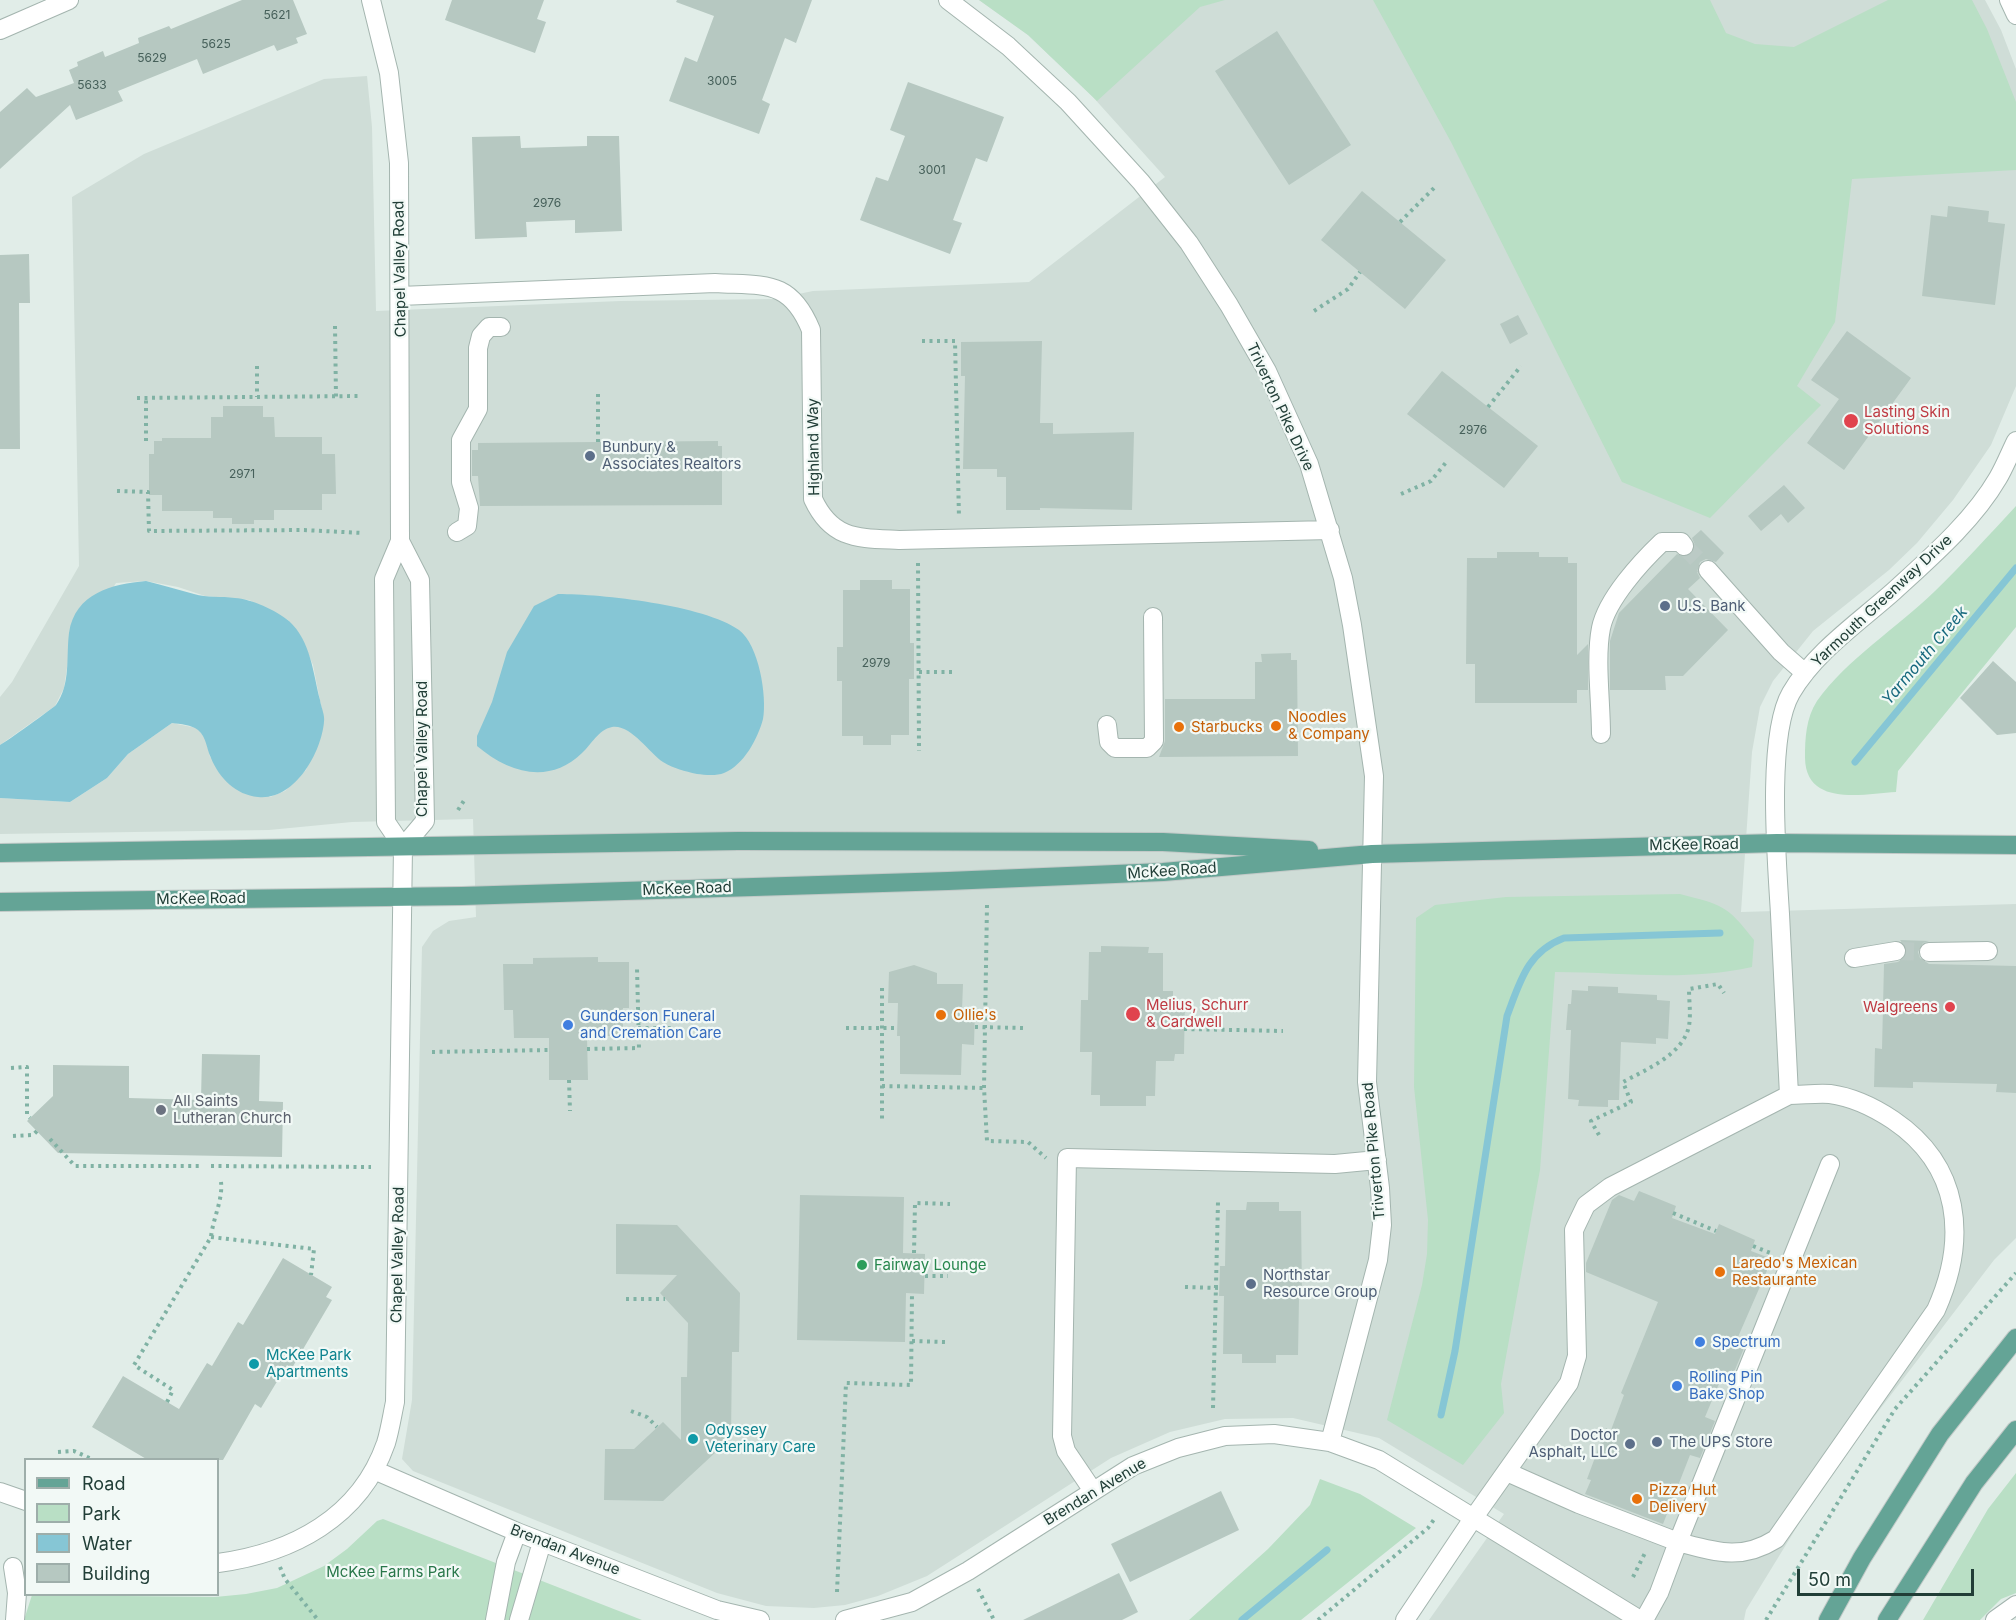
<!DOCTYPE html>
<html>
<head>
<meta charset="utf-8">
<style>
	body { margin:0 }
	#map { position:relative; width:2016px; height:1620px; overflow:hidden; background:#e1ede8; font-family:Inter,sans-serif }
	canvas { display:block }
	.legend { position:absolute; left:24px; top:1458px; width:195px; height:138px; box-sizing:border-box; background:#f2f9f6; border:2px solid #9eaeaa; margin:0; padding:8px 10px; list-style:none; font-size:18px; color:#213e37 }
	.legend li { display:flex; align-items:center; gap:12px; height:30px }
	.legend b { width:30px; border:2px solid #9eaeaa }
	.scale { position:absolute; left:1797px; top:1569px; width:177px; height:27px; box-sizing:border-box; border:3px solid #213e37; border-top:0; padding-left:8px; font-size:18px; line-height:21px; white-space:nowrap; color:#213e37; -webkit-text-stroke:4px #f2f9f6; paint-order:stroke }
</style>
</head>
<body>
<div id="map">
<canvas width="2016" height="1620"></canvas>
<ul class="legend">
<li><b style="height:8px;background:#64a496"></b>Road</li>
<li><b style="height:16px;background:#b9dfc5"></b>Park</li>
<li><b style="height:16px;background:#86c6d5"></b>Water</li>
<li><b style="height:16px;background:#b6c8c1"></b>Building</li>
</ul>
<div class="scale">50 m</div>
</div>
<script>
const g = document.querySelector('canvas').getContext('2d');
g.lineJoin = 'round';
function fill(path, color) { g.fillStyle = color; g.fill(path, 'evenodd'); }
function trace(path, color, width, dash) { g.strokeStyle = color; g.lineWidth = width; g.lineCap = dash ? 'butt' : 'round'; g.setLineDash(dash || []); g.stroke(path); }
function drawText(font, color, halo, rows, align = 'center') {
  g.font = font + ' Inter,sans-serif'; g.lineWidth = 4.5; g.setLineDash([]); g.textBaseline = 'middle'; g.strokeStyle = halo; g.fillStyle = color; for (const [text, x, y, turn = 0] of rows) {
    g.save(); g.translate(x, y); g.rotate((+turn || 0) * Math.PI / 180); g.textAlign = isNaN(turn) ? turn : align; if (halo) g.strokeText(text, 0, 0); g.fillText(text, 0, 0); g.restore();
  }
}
fill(new Path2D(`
	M979,0H1985L2001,30L2016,69V386L1991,445L1953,500L1917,543L1889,570L1813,631L1773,681L1760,707L1752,752L1741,912L2016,904V1238L1994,1260L1825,1481L1746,1610L1744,1620H1429L1504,1514L1379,1438L1293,1418L1225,1419L1170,1432L1111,1458L927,1576L878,1596L845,1605L814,1608L766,1606L717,1593L413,1471L402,1459L412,1400L422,947L433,931L449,921L476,917L473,819L352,822L269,830L0,834V798L70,802L107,778L128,754L172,723L197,728L206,739L210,757L270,797L285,791L306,770L324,721L313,665L301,637L288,620L249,600L205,596L178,587L146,581L116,583L68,661L64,688L55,706L0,745V697L12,682L79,566L72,197L144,154L324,79L367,76L372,127L376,311L621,301L774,299L813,291L1029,282L1165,177L1092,96L1028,35Z`), '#cfddd7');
fill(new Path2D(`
	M979,0H1225L1200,7L1097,101L1028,35Z
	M1373,0H1710L1726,33L1755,44L1794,47L1888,0H1972L1987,29L2016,102V170L1852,179L1835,322L1797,386L1821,405L1710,518L1622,482L1451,142Z
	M2016,506V627L1898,771L1896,792C1863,794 1806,807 1805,758C1805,738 1806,718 1817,701C1846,660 1898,627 1934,592C1962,565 1989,535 2016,506Z
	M1680,894C1722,905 1726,904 1754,940L1752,967C1683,982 1624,972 1555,972L1540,1170L1501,1384L1504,1413L1463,1465L1387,1420L1422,1285L1427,1254L1428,1220L1414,1087L1416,918L1435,905L1506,897Z
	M2016,1473V1593L2001,1599L1980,1620H1923L1988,1509Z
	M1320,1479L1360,1494L1416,1528L1301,1620H1189L1268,1549L1310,1505Z
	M383,1519L642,1620H24L32,1595L215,1597L246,1594L277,1588L324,1566L347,1549L377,1521Z`), '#b9dfc5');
fill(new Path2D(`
	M146,581C163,585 178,590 194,594C207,598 221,596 235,598C251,599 276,610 289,621C311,641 313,673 320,700C321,707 325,715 324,722C321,754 294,801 258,797C236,795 219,778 211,758C206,748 207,738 198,730C192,725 180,724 172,723L128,754L107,778L70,802L0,798V745C6,742 53,708 56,705C71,684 66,657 69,633C75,593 112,584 146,581Z
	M558,594C602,594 704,605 739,630C759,645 767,696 763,719C758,738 744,765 724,773C717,776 705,775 697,774C684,771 675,769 663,762C649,753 631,724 612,727C598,730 592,744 582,753C549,785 509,773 477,746V736L492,702L507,652L534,606Z`), '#86c6d5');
trace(new Path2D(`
	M1855,762L2016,568
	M1441,1415L1455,1351L1507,1016C1520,982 1527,952 1564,938L1720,933
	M1242,1620L1327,1550`), '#86c6d5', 7);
fill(new Path2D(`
	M242,0H293L307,34L296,38L298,43L277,51L274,45L203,74L197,59L118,91L123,101L76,120L70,105L0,169V112L27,88L36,97L74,83L69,70L78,66L77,62L103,51L105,57L139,43L138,38L169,26L171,29Z
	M452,0H544L537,19L546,22L535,53L445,20Z
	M677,0H812L796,43L785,38L762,100L770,104L759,134L669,101L685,57L697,62L714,16L676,2Z
	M1277,31L1351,145L1289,185L1215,71Z
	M908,82L1004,117L987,162L976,158L953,220L962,223L950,254L860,220L876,177L888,181L905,136L890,130Z
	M520,136L521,148L587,146V136H619L622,231L575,233V220L526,222L527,237L475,239L472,137Z
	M1362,191L1446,260L1405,309L1321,240Z
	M1948,206L1989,211L1988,222L2005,224L1995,305L1922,296L1931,215L1947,217Z
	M29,254L30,303H19L20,449H0V255Z
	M1518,315L1528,334L1510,344L1500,324Z
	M1847,331L1911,378L1844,470L1807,443L1839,399L1811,380Z
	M1042,341L1040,423H1053V434L1134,432L1132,510L1040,508V510H1006V477H997V469H963L965,376H961V342Z
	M1442,371L1538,446L1504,488L1407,414Z
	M223,406H263V417H274L275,437H322V454H335L336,494H322V510H274V520H254V524H232V518H213V511H162V495H149V454H154V441H162V438H211V417H223Z
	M718,441V446H722V505L480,506L478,476H472V450H478V443Z
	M1784,485L1805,508L1788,523L1781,514L1761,531L1748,516Z
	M1701,530L1724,553L1716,562L1706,559L1700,562L1697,572L1700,578L1688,589L1728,630L1683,676H1665L1666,690H1610V641L1619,613L1677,554L1685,557L1691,555L1695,545L1692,538Z
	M1497,552H1539V557H1568V563H1577V655L1588,644V690H1577V703H1475V664H1466L1467,558H1497Z
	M860,580H892V589H910V643H914V679H909V735H891V745H863V736H842V681H837V647H843V590H860Z
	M1291,653V660H1297L1298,756L1159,757L1165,741V699H1255V662H1262L1261,654Z
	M1993,661L2016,682V733L1997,735L1960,698Z
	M1900,940L1929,941L1923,943L1918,952L1920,958L1929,964L2016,966V1093L1996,1092L1997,1084L1913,1082V1088L1874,1087L1875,1048L1882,1049L1884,964L1898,962L1906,955L1907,949Z
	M1101,946L1149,947L1148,953H1163V991H1173V999H1185L1184,1054H1175L1174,1061H1156L1155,1096H1146V1106H1100V1095H1091L1092,1052H1080L1081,1000H1088L1089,952H1101Z
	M598,957V962H629V1008H623V1036H587L588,1080H549V1038H514L513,1010H504L503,964H533V958Z
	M914,965L937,973V984H963L962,1010H975L974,1045L962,1044L961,1075L900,1074V1036H897L898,1003H888L889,972Z
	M1588,986L1618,987V993L1657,995V1000L1670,1001L1668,1039L1656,1038V1044L1621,1042L1619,1100H1608V1107L1578,1106L1579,1100L1568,1099L1571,1030H1566L1568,1004H1571L1572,990L1588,991Z
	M202,1054L260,1055L259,1101L283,1102L282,1157L58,1153L27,1121L53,1096V1065L129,1066V1098L201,1100Z
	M1639,1191L1676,1206L1672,1218L1715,1234L1719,1224L1755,1240L1751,1251L1772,1259L1738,1337L1747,1341L1732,1377L1723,1374L1705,1417L1715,1421L1700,1458L1690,1455L1663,1524L1585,1494L1591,1480L1587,1479L1606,1428L1611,1430L1624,1395L1621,1393L1658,1302L1586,1272V1263L1612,1200L1619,1195L1634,1201Z
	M800,1195L904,1197L903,1253L925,1254L924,1294L906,1293L905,1342L797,1340Z
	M1247,1202H1279V1211H1301L1302,1298H1299L1298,1355H1276V1363H1242V1354H1223L1224,1296H1219L1220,1266H1225L1226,1210H1246Z
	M616,1224L677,1225L740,1293L739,1352H732L731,1438L663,1501L604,1500L605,1449H634L663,1422L681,1440V1377H687L688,1323L660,1293L677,1275L616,1274Z
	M283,1258L332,1287L326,1297L332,1300L292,1368L287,1365L261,1408L255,1404L223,1460H148L92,1427L123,1376L179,1409L207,1363L212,1366L238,1322L243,1325Z
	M1221,1491L1239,1530L1130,1582L1111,1544Z
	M1119,1573L1138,1612L1122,1620H1023Z`), '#b6c8c1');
trace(new Path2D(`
	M1684,546L1708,570
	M1896,951L1929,952`), '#bbcac5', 18, [18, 9]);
const minor = new Path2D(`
	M948,0L1008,46L1068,102L1141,182L1189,243L1229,305L1267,371L1309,464L1343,578L1352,625L1374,776L1367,1082L1380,1188L1382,1225L1378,1260L1330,1442
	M2009,0L2016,15
	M0,30L69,0
	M400,296L715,283C765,286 790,279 811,330L813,499C832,540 858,538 899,540L1330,530
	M457,532L467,526L469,508L461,482V440L478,409V348L481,336L489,327H501
	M400,541L420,580L425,821L403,847
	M1708,570L1781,652L1805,673
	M1107,725L1109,742L1115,748H1147L1154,741L1153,617
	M1601,734C1601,701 1595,659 1601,628C1607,599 1641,562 1662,542H1681L1684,546
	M1929,952L1988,951
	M1854,958L1896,951
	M374,1470L517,1532L717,1610L760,1620
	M1507,1472L1579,1504L1678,1542L1830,1164
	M1093,1491L1066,1451L1062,1436L1067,1158L1335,1164L1377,1160
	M0,1492L26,1501
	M218,1563C292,1553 360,1518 386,1443C390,1430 392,1416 395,1402L403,847L386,822L384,579L400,541L399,163L389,73L371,0
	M13,1567L17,1593L15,1620
	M495,1620L506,1562L517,1532
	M519,1620L542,1542
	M845,1620L912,1602L968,1571L1133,1466L1178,1448L1225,1436L1274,1434L1330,1442L1379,1460L1640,1620
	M1405,1620L1472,1520L1569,1383L1577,1356L1574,1230L1586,1205L1610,1187L1789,1095
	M1644,1620L1659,1593L1678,1542C1716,1552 1741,1561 1776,1539L1936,1310C1968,1239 1961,1166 1893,1120C1875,1108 1852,1097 1830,1094C1817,1093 1802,1095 1789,1095C1786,1035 1783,974 1780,914C1777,862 1766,736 1791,693C1815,652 1858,623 1894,591C1930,558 1973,521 1998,478C2005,466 2010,453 2016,441
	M1995,1620L2016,1605`);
const major = new Path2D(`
	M0,853L738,841L1163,842L1309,850
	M0,902L462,896L948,881L1163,872L1372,854L1777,843L2016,845
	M1828,1620L1862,1558L1940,1434L2016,1338
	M1887,1620L1974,1483L2016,1430`);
trace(minor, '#a4b5af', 20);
trace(major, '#c1c9c7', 20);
trace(new Path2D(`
	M1400,222L1434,188
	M1314,311L1348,289L1360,272
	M335,326L336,397
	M922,341H955L959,518
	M257,366V397
	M598,394V442
	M137,398L361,396
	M1488,407L1521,366
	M146,441V398
	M117,491L148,492L149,531L304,530L362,533
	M1401,494L1431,481L1448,460
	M918,563L919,751
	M919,672H952
	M458,810L465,799
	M987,905L984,1088L987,1141L1028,1142L1046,1158
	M882,988V1122
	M975,1027L1023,1028
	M638,1028H675
	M846,1028H897
	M1184,1029L1283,1031
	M587,1049L639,1048L637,968
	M432,1052L549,1050
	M11,1068L27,1067V1115L30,1118
	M569,1080L570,1111
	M882,1086L984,1088
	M1599,1135L1591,1121L1631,1102L1623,1082C1645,1070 1683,1055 1689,1026C1691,1014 1689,1001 1689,989L1718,984L1724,993
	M13,1136L33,1135L37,1131
	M50,1139L75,1166H200
	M211,1166L371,1167
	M1673,1213L1716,1231
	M211,1237L314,1249L311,1275
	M1753,1246L1773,1254
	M914,1253L915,1203L950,1204
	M925,1276H948
	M1185,1287L1220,1288
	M626,1299H665
	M912,1341L946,1342
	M167,1402L173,1390L134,1365L211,1237C213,1218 223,1200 221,1182
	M1213,1408L1218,1202
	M631,1411L647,1417L657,1427
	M58,1452L74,1451L94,1460
	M280,1567L285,1579L318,1620
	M1633,1577L1646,1551
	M978,1589L994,1620
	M837,1592L846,1383L911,1385L912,1293
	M1318,1620L1428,1528L1435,1518
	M1766,1620L1895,1409L2016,1273`), '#80b2a4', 4, [3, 4.5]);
trace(minor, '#fff', 18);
trace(major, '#64a496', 18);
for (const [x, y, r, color] of [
	[1851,421,8,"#e0444e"],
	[590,456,6,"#5c6f8a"],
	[1665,606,6,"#5c6f8a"],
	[1276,726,6,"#e8710a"],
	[1179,727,6,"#e8710a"],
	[1950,1007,6,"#e0444e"],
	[1133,1014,8,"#e0444e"],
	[941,1015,6,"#e8710a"],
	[568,1025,6,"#3f7fe0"],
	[161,1110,6,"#6b7280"],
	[862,1265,6,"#2e9e5b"],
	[1720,1272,6,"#e8710a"],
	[1251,1284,6,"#5c6f8a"],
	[1700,1342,6,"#3f7fe0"],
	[254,1364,6,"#0f9aa8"],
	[1677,1386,6,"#3f7fe0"],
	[693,1439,6,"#0f9aa8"],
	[1657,1442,6,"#5c6f8a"],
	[1630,1444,6,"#5c6f8a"],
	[1637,1499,6,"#e8710a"]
]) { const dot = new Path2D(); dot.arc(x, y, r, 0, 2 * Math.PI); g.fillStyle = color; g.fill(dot); trace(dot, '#f2f9f6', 2); }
drawText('12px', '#46605a', null, [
	["5621",277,15],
	["5625",216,44],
	["5629",152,58],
	["3005",722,81],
	["5633",92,85],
	["3001",932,170],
	["2976",547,203],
	["2976",1473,430],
	["2971",242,474],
	["2979",876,663]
]);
drawText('15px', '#213e37', '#f2f9f6', [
	["Chapel Valley Road",400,269,-91],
	["Triverton Pike Drive",1280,407,65],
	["Highland Way",814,447,-91],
	["Yarmouth Greenway Drive",1882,601,-43],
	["Chapel Valley Road",422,749,-90],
	["McKee Road",1694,845,-1],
	["McKee Road",1172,871,-4],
	["McKee Road",687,889,-2],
	["McKee Road",201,899,-1],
	["Triverton Pike Road",1374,1151,-95],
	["Chapel Valley Road",398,1255,-89],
	["Brendan Avenue",1095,1492,-31],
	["Brendan Avenue",565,1550,21]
]);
drawText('15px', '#be3a42', '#f2f9f6', [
	["Lasting Skin",1864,412],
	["Solutions",1864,429],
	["Melius, Schurr",1146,1005],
	["& Cardwell",1146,1022],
	["Walgreens",1938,1007,"right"]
], 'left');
drawText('15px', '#4e5e75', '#f2f9f6', [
	["Bunbury &",602,447],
	["Associates Realtors",602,464],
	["U.S. Bank",1677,606],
	["Northstar",1263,1275],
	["Resource Group",1263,1292],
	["Doctor",1618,1435,"right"],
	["Asphalt, LLC",1618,1452,"right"],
	["The UPS Store",1669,1442]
], 'left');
drawText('15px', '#c56008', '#f2f9f6', [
	["Noodles",1288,717],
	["& Company",1288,734],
	["Starbucks",1191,727],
	["Ollie's",953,1015],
	["Laredo's Mexican",1732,1263],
	["Restaurante",1732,1280],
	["Pizza Hut",1649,1490],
	["Delivery",1649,1507]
], 'left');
drawText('15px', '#366cbe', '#f2f9f6', [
	["Gunderson Funeral",580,1016],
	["and Cremation Care",580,1033],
	["Spectrum",1712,1342],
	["Rolling Pin",1689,1377],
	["Bake Shop",1689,1394]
], 'left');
drawText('15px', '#5b616d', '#f2f9f6', [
	["All Saints",173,1101],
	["Lutheran Church",173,1118]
], 'left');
drawText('15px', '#27864d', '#f2f9f6', [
	["Fairway Lounge",874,1265]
], 'left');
drawText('15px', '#0d838f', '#f2f9f6', [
	["McKee Park",266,1355],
	["Apartments",266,1372],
	["Odyssey",705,1430],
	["Veterinary Care",705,1447]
], 'left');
drawText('15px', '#29774a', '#f2f9f6', [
	["McKee Farms Park",393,1572]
]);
drawText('italic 16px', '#17697e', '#f2f9f6', [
	["Yarmouth Creek",1925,656,-50]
]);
</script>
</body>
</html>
